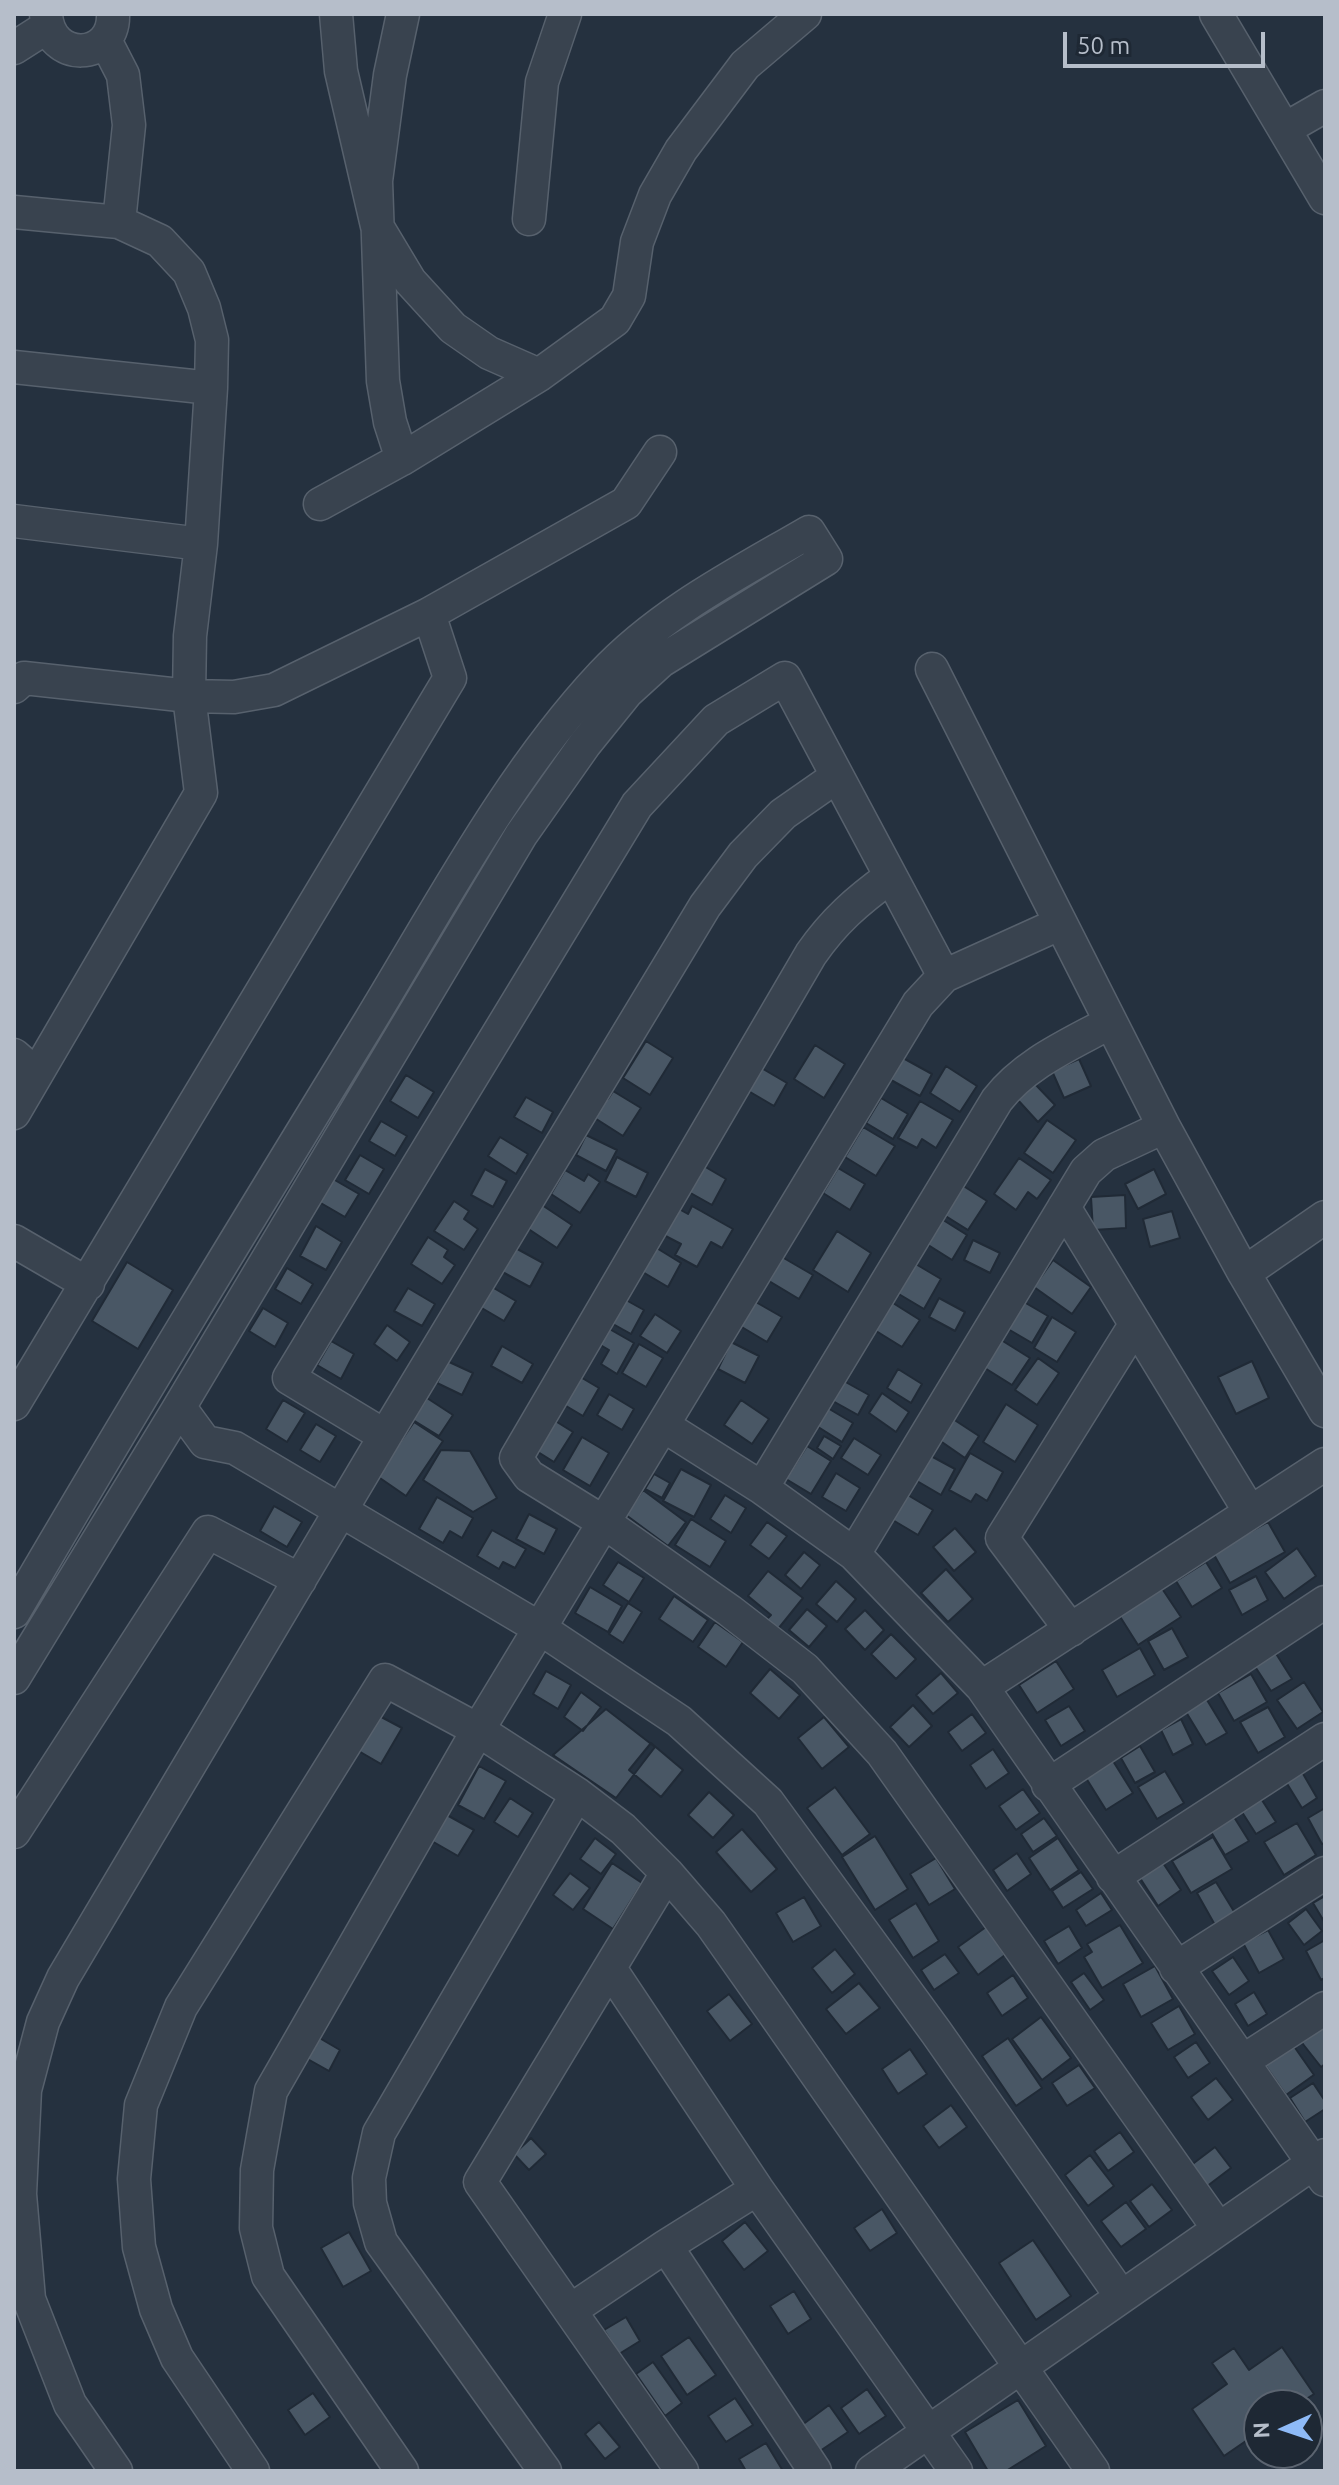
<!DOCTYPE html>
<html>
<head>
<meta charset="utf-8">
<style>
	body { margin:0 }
	#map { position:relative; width:1339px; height:2485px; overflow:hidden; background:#25313f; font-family:Ubuntu,sans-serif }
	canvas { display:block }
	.frame { position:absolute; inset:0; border:16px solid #b6beca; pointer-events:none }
	.north { position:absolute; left:1243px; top:2389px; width:80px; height:80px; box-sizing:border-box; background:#1e2834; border:2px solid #5b6470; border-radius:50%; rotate:267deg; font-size:22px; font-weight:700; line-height:32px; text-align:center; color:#b6beca }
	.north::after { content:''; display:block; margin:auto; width:28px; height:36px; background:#8ebaf7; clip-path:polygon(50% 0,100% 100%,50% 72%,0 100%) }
	.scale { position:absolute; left:1063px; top:32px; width:202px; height:36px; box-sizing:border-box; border:4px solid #b6beca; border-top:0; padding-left:10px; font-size:24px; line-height:28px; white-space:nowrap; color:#b6beca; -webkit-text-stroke:6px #1e2834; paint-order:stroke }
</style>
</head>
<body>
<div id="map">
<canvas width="1339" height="2485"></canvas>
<div class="frame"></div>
<div class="north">N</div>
<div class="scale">50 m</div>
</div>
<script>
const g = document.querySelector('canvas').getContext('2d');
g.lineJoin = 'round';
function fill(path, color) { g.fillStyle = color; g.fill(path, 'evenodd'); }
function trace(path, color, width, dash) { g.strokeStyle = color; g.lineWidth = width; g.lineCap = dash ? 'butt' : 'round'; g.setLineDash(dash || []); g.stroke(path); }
const building = new Path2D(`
	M646,1041L673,1058L650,1095L623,1078Z
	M815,1045L845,1064L824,1098L794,1079Z
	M903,1058L932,1074L920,1096L891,1080Z
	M1079,1059L1091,1086L1064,1098L1052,1071Z
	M758,1066L787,1083L774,1106L745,1089Z
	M946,1066L977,1086L960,1112L930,1093Z
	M406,1075L434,1092L418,1118L390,1101Z
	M1034,1083L1055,1105L1038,1122L1017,1099Z
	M613,1091L641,1108L623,1136L590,1115L603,1095L608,1099Z
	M526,1097L553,1112L542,1133L514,1117Z
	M881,1098L908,1114L893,1139L866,1123Z
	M920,1101L953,1120L936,1148L922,1139L917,1148L898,1138Z
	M1047,1120L1076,1140L1053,1173L1024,1153Z
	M381,1121L407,1136L395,1156L369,1141Z
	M863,1127L895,1146L876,1176L845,1157Z
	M586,1135L617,1150L606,1171L576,1155Z
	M500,1137L528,1154L516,1174L488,1156Z
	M360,1155L384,1169L369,1194L345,1180Z
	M617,1157L648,1173L636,1197L605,1181Z
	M1019,1158L1051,1180L1037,1199L1028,1192L1016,1210L994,1194Z
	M702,1165L726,1179L712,1205L687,1191Z
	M838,1168L865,1184L850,1210L823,1193Z
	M485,1169L507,1181L493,1207L471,1195Z
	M1154,1169L1166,1194L1138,1209L1125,1184Z
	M565,1170L584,1181L588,1174L600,1182L580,1213L551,1194Z
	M333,1179L359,1194L345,1217L319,1202Z
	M954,1180L987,1201L968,1230L936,1210Z
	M1125,1195L1126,1228L1093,1230L1091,1197Z
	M454,1201L469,1211L464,1219L478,1229L464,1250L434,1231Z
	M670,1204L688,1214L692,1206L733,1229L722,1248L711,1242L697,1267L675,1255L681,1244L656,1231Z
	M542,1205L572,1225L557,1248L527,1228Z
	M1172,1211L1180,1238L1150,1247L1143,1219Z
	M940,1218L967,1235L952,1260L925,1243Z
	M316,1226L342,1242L326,1270L300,1256Z
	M837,1231L871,1253L848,1292L813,1270Z
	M428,1237L448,1250L444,1257L455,1265L442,1284L411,1264Z
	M973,1240L1000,1253L990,1273L964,1260Z
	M510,1245L543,1263L530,1287L497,1269Z
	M655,1247L681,1263L668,1287L641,1271Z
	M782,1257L813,1275L799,1299L769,1281Z
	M1053,1260L1091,1287L1072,1314L1034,1287Z
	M127,1262L173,1290L138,1349L92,1321Z
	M914,1263L941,1279L924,1309L897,1293Z
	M287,1268L313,1284L301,1304L275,1289Z
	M492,1287L516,1301L504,1321L480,1307Z
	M408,1288L435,1304L422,1326L394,1311Z
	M617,1295L644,1310L631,1334L604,1319Z
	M885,1298L920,1320L902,1347L868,1326Z
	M939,1298L965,1312L955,1331L929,1317Z
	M754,1301L782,1317L767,1342L740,1326Z
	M1024,1302L1048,1316L1032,1343L1008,1329Z
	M263,1308L288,1323L275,1347L249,1331Z
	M655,1314L681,1331L667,1353L640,1336Z
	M1052,1317L1076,1332L1057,1362L1034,1348Z
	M387,1325L410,1342L397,1361L374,1344Z
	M606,1327L634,1343L617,1374L601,1364L609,1350L597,1343Z
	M998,1338L1030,1358L1012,1385L980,1365Z
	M331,1341L354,1354L341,1379L317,1365Z
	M731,1342L759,1356L745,1383L718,1369Z
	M639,1344L663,1358L646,1387L622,1373Z
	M502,1346L533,1364L522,1383L491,1366Z
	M1038,1358L1059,1373L1037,1405L1015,1390Z
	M447,1361L473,1373L462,1395L437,1383Z
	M1252,1361L1269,1398L1236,1414L1218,1377Z
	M898,1369L922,1384L911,1403L887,1388Z
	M572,1372L599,1388L583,1416L556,1400Z
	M842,1380L869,1395L858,1415L831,1400Z
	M882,1393L909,1412L896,1432L869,1413Z
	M609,1394L634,1409L622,1430L597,1415Z
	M427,1398L453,1415L439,1436L413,1420Z
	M283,1400L305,1413L287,1442L266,1429Z
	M741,1400L769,1419L752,1444L724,1425Z
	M1006,1404L1038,1425L1015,1462L983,1442Z
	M826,1407L853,1423L842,1442L815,1425Z
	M549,1417L573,1432L554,1462L530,1447Z
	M953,1419L979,1436L965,1458L939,1440Z
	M414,1422L443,1441L406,1496L377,1476Z
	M316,1424L336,1436L320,1462L300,1450Z
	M824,1436L841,1446L833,1459L817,1448Z
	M582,1437L609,1453L590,1486L563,1470Z
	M854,1438L881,1455L868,1475L841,1458Z
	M807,1446L831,1461L811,1494L786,1479Z
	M441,1450L470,1451L497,1498L473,1512L423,1480Z
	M970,1453L1003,1472L987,1501L976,1494L971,1502L949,1490Z
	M931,1456L955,1469L941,1495L917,1481Z
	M681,1469L711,1485L694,1517L663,1501Z
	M836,1473L860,1488L846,1511L822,1497Z
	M654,1474L670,1483L662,1498L645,1489Z
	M643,1490L686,1522L668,1546L626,1515Z
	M906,1494L933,1510L918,1535L891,1519Z
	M725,1495L746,1508L731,1533L710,1519Z
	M437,1497L473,1518L462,1538L450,1531L443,1543L419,1529Z
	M274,1506L302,1522L287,1547L260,1531Z
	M529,1514L557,1529L544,1554L516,1539Z
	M691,1519L726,1541L710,1567L675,1545Z
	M767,1522L787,1536L769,1559L750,1545Z
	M1268,1522L1285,1552L1230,1583L1213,1553Z
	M955,1528L976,1552L954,1571L933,1547Z
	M492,1530L526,1549L515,1568L503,1562L499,1569L477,1556Z
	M1297,1548L1316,1576L1284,1599L1265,1572Z
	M804,1552L820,1565L801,1589L785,1575Z
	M618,1562L644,1578L629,1602L603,1585Z
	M1206,1562L1222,1588L1192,1607L1176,1581Z
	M946,1569L973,1599L948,1622L921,1593Z
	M768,1571L803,1598L778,1629L766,1620L771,1615L748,1596Z
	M1256,1576L1268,1600L1242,1615L1229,1590Z
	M836,1581L856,1599L837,1622L816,1604Z
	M590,1587L622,1606L608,1632L575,1613Z
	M1161,1587L1181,1617L1138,1645L1119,1615Z
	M674,1596L708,1620L693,1642L659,1619Z
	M628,1603L642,1612L623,1643L609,1634Z
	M807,1609L827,1626L809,1647L789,1630Z
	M865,1610L884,1630L865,1650L845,1629Z
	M715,1622L743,1642L726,1667L698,1647Z
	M1172,1628L1188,1657L1164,1670L1148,1641Z
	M891,1634L916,1659L896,1679L871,1654Z
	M1140,1648L1155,1675L1117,1697L1102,1670Z
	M1275,1652L1292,1679L1271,1691L1254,1665Z
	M1056,1661L1074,1689L1037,1713L1019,1685Z
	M770,1669L800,1695L779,1719L750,1693Z
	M546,1671L571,1685L558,1709L533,1694Z
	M941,1673L958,1693L933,1714L916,1695Z
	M1251,1674L1267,1702L1234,1721L1218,1693Z
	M1304,1682L1323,1712L1297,1729L1277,1700Z
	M581,1692L601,1707L583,1731L564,1717Z
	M1204,1695L1227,1733L1206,1745L1183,1707Z
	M913,1705L932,1726L909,1747L890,1727Z
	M1069,1706L1085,1731L1061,1746L1045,1720Z
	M1268,1707L1285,1737L1258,1753L1240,1722Z
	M606,1709L655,1747L616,1798L553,1755Z
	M370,1711L402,1728L381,1764L350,1746Z
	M972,1714L986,1733L962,1751L948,1732Z
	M824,1717L849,1747L822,1769L798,1738Z
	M1181,1719L1193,1744L1173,1755L1161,1730Z
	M651,1743L683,1770L661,1797L629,1770Z
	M1140,1746L1155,1772L1135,1783L1121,1758Z
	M993,1749L1009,1773L986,1789L970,1765Z
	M1113,1761L1133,1793L1106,1810L1086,1778Z
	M479,1766L506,1781L484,1819L458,1805Z
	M1165,1771L1184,1803L1157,1819L1138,1787Z
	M1302,1772L1317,1798L1302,1808L1286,1782Z
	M835,1787L870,1834L842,1855L807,1808Z
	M1023,1789L1040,1813L1016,1830L999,1806Z
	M709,1792L734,1815L713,1838L688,1815Z
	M1260,1797L1276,1822L1256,1834L1240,1809Z
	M510,1798L533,1813L518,1837L494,1822Z
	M1325,1808V1843L1322,1844L1308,1818Z
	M445,1814L474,1830L458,1856L430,1840Z
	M1234,1817L1249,1841L1225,1855L1211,1832Z
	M1044,1818L1057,1836L1033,1852L1021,1834Z
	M1297,1823L1316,1855L1284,1875L1264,1842Z
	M742,1829L777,1869L751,1892L716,1852Z
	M875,1836L908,1889L875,1910L842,1857Z
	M1213,1837L1232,1869L1191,1893L1172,1861Z
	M595,1838L616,1854L601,1874L580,1859Z
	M1058,1838L1079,1870L1050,1890L1029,1858Z
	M1017,1853L1031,1874L1007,1891L993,1870Z
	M936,1858L955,1889L929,1905L910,1874Z
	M612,1863L642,1883L613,1929L583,1909Z
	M1163,1863L1181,1890L1158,1906L1140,1878Z
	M1081,1872L1093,1889L1063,1908L1052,1891Z
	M570,1873L590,1888L573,1910L553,1895Z
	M1216,1882L1235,1913L1215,1925L1197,1893Z
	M1101,1893L1112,1910L1086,1926L1076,1910Z
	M1325,1896V1923L1313,1903Z
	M804,1897L821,1926L793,1942L776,1913Z
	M916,1903L939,1941L913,1958L889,1920Z
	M1306,1909L1322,1931L1304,1945L1288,1923Z
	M1120,1925L1143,1963L1102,1988L1084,1957L1092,1952L1087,1944Z
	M1069,1926L1082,1948L1058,1964L1044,1941Z
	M986,1927L1005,1955L978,1975L958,1947Z
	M1268,1930L1284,1959L1259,1973L1243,1943Z
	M1325,1940V1978L1321,1980L1306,1951Z
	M835,1949L855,1974L832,1993L812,1968Z
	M945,1954L959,1973L934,1990L921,1970Z
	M1233,1957L1249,1981L1229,1995L1212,1971Z
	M1155,1966L1173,1999L1141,2017L1123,1984Z
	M1084,1973L1104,2000L1090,2010L1071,1982Z
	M1013,1975L1028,1998L1002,2016L987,1993Z
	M859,1983L880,2008L846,2034L826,2009Z
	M1254,1992L1267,2014L1248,2026L1235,2004Z
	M729,1994L752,2024L730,2041L707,2011Z
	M1179,2006L1195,2034L1168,2050L1151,2023Z
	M1041,2017L1071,2058L1042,2080L1012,2039Z
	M1325,2019V2064L1321,2067L1299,2039Z
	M316,2036L340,2050L329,2071L304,2057Z
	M1008,2038L1042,2088L1016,2106L982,2056Z
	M1196,2042L1210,2063L1188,2078L1174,2057Z
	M1291,2042L1314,2075L1286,2095L1263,2062Z
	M910,2049L927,2074L898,2094L882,2069Z
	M1079,2065L1095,2088L1067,2106L1052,2083Z
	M1216,2078L1233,2100L1208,2120L1191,2097Z
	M1313,2083L1325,2101V2109L1305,2122L1290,2098Z
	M951,2105L967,2127L939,2148L923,2126Z
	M1120,2132L1134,2152L1108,2171L1094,2151Z
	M531,2138L546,2154L529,2170L514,2154Z
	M1215,2147L1231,2168L1206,2187L1190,2166Z
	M1090,2155L1114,2186L1088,2206L1065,2175Z
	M1152,2184L1172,2210L1149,2227L1130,2201Z
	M1126,2202L1146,2229L1121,2247L1101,2221Z
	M882,2209L897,2233L870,2251L854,2228Z
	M745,2222L768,2251L744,2270L722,2241Z
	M349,2232L371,2271L343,2287L321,2248Z
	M1033,2240L1071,2296L1036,2320L999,2263Z
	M794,2291L811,2319L788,2334L770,2306Z
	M626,2317L640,2341L619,2354L604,2330Z
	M689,2337L716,2375L687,2395L661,2356Z
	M1282,2347L1314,2394L1297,2405H1259V2432L1224,2456L1192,2409L1227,2384L1212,2363L1234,2348L1249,2370Z
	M653,2362L682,2403L665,2416L636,2374Z
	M867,2389L886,2416L859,2434L841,2408Z
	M313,2393L330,2417L305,2435L288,2410Z
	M735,2398L753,2425L726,2442L708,2416Z
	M1018,2400L1046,2446L1006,2471H988L965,2432Z
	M829,2405L848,2432L820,2451L802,2425Z
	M599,2422L620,2447L605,2459L585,2434Z
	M766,2443L783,2471H746L739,2459Z`);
fill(building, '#495765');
trace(building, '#202a36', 2);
const street = new Path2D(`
	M46,14C49,64 115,61 113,14
	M336,14L341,71L377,226L410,281L453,328L489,353L539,375
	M403,14L390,75L376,181L383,381L390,422L402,459L539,375L615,320L629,296L637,242L655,195L681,150L745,65L805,14
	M1216,14L1325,198
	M105,40L123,75L129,125L119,222
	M14,48L47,27
	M1285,129L1325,106
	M14,212L119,222L160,241L189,272L204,308L212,340L211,388L201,544L190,636L189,696L201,793L14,1113
	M529,219L542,82L565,14
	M14,367L211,388
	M320,504L402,459
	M14,521L201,544
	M932,669L1164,1127L1244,1273L1325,1411
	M14,687L24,678L189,696L234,697L274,690L429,614L626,503L660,452
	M890,877C857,901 834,921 811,954L516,1458L529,1476L605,1523L730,1611L805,1669L882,1753L1218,2228
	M14,1055L36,1074
	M1064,1207L1250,1512
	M14,1241L88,1284
	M1244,1273L1325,1217
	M14,1404L450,678L429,614
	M186,1416L205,1442L235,1448L541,1629L679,1721L768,1802L936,2032L1121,2296
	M664,1426L762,1488L854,1554L982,1687L1325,2180
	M385,1436L289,1378L637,805L716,720L785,678L944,976
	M762,1488L997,1100C1026,1063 1069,1045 1109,1023
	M854,1554L1086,1171L1104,1155L1164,1127
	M14,1612C130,1413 250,1217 370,1021C440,906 510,773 602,675C660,613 737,574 809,532L826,559L661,661L627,692L585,744L521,835L177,1411L14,1678
	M1071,1630L1002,1538L1135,1325
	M982,1687L1325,1464
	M1048,1785L1325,1602
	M14,1832L208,1532L300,1580
	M667,1873L480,2182L682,2471
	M1113,1877L1325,1739
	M1176,1968L1325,1873
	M611,1970L757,2189L956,2471
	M1243,2061L1325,2008
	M666,2246L815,2471
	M571,2310L666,2246L757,2189
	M116,2471L70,2404L29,2299L20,2194L25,2090L43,2022L63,1978L385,1436L705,906L743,855L783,814L836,777
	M253,2471L177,2358L156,2309L139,2247L134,2179L141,2105L181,2007L385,1680L478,1730L577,1794L623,1829L667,1873L711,1924L773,2012L1093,2471
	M402,2471L268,2276L256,2228L257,2170L271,2091L478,1730L918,1004L944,976L1059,924
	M545,2471L381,2242L370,2203L369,2178L379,2133L577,1794
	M872,2471L1325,2155`);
trace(street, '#57616d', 35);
trace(street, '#39434f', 32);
</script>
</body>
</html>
